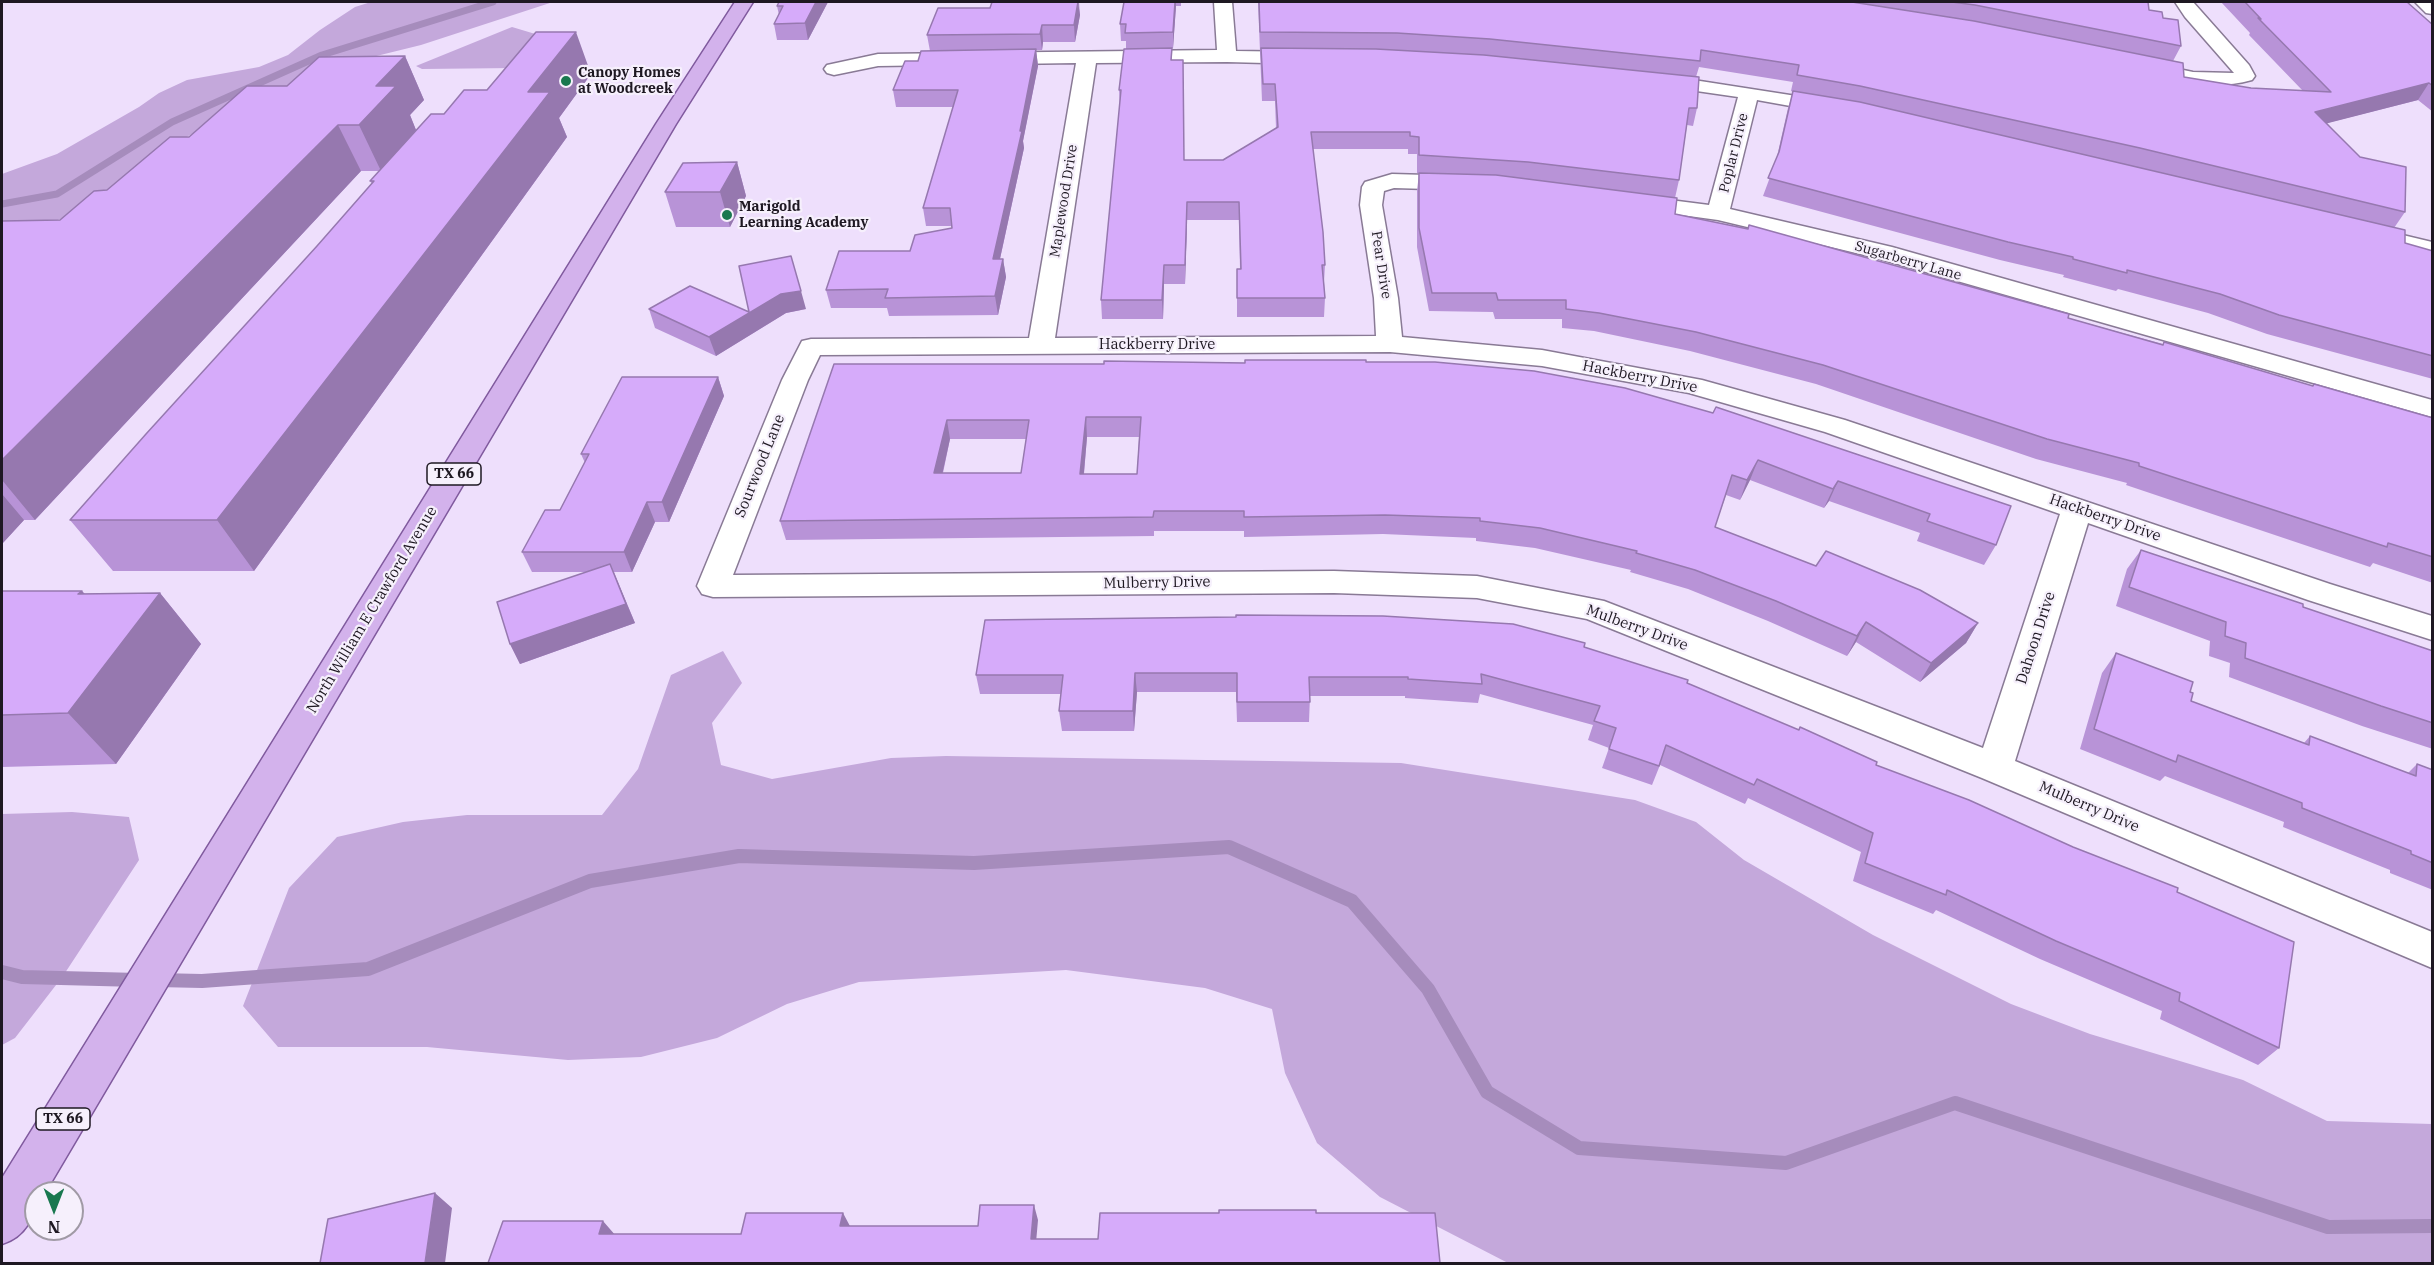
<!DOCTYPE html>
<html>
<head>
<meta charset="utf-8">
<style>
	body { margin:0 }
	#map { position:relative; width:2434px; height:1265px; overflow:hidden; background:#eedffc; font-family:"IBM Plex Serif",serif }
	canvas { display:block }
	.frame { position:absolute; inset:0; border:3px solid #1e1822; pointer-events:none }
	.north { position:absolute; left:24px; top:1181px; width:60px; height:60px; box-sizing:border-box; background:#f6f0fc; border:2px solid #a09aa5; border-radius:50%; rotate:180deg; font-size:16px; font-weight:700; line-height:24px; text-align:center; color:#1e1822 }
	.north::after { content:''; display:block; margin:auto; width:21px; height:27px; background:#19784f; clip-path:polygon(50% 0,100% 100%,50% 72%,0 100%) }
</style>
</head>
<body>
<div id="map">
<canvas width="2434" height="1265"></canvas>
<div class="frame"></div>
<div class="north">N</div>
</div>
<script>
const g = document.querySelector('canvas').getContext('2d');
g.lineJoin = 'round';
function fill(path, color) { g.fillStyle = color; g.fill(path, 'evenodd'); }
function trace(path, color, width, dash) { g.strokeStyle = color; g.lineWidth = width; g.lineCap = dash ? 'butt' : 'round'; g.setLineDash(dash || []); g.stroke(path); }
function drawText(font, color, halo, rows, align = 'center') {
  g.font = font + ' "IBM Plex Serif",serif'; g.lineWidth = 4.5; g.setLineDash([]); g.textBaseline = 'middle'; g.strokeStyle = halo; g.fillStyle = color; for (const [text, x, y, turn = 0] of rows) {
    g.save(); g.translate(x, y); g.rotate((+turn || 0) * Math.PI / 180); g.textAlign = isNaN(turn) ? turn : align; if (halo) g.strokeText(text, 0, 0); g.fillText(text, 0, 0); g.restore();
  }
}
fill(new Path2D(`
	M371,2H553L421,45L352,62L261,97L179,141L90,208L47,224L2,233V174L57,154L139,107L159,93L187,80L259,67L288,55L320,30L355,7Z
	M512,27L542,36L514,68L422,69L416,66Z
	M723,651L742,683L712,723L721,765L772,779L891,758L946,756L1401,763L1635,800L1696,822L1744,860L1873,935L2011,1004L2090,1034L2243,1080L2327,1121L2432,1124V1263H1508L1380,1197L1317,1143L1285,1073L1272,1009L1205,988L1066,970L859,982L787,1004L717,1038L641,1057L568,1060L427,1047H278L243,1006L289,888L337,837L403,822L467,815H602L638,769L671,675Z
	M72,812L129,817L139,860L63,976L15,1038L2,1045V814Z`), '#c4a8db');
trace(new Path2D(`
	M2,204L57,194L172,122L322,55L493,2`), '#a68cbc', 7);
trace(new Path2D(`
	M2,972L22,977L138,980
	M157,980L202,981L368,969L590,881L739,856L974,863L1229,847L1352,901L1428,989L1487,1092L1579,1148L1786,1163L1955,1103L2328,1227L2432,1226`), '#a68cbc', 14);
const minor = new Path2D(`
	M1214,2H1232L1236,51L1304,52L1311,54L1314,58L1311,62L1304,64L1227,62L1096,63L1055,338L1376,336L1374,298L1360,205L1362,187L1365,182L1392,174L1463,176L1471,178L1474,183L1471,188L1463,190L1394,188L1384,191L1382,205L1398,298L1402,337L1542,350L1702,380L1845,420L2330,584L2432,616V640L2308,600L2088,523L2015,761L2432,932V968L1982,778L1587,619L1477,598L1334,593L713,597L702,594L697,586L782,380L802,341L811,339L1029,338L1076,63L878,66L834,75L827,73L824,69L827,65L878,54L1217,50ZM1390,352L1542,366L1689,393L1825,432L2060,514L1983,748L1604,601L1477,576L1334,571L733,575L808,380L820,355Z
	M2175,2H2193L2249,65L2255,76L2252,80C2213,91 2172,81 2133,71L2130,67L2133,63L2140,61L2193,72L2234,73L2185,17Z
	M2415,2H2432V14L2426,13Z
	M1655,74L1835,102L1842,104L1845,108L1842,112L1835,114L1757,100L1730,209L1892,247L2432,400V417L1877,258L1718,220L1623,207L1620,202L1623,197L1631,195L1709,205L1738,97L1648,84L1645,80L1648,76Z
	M2361,225L2432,242V256L2353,237L2349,232L2353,227Z`);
const major = new Path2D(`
	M735,2H753L676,124L45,1193H36C36,1217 25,1237 2,1244V1178L656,124Z`);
trace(minor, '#897a95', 3);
trace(major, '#805a9e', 3);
fill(minor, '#fff');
fill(major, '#d3b2ec');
fill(new Path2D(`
	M828,2L808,40H777L774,24L779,15L777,6Z
	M992,2H1079L1080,15L1075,42H1043L1042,50H1036L1038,66L1023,141L1024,148L1000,259H1003L1006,277L998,315L889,316L887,308H831L826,290L910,251L952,228L951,226H926L923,208L953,107H896L893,90L918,61L930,51L927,35L990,8Z
	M1124,2H1181V6H1176L1173,48H1172V60L1184,160H1223L1276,128L1275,101H1262L1258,2H2148L2149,10L2163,18L2181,46L2173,61L2184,77L2251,88L2303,91L2249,35L2250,33L2221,2H2407L2433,25V112L2418,100L2327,123L2405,212L2394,228L2405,243L2433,251V379L2267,334L2208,313L2118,289L2116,291L2063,277L2064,275L2000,260L1763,196L1776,161L1788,108L1793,92L1791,91L1793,82L1699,67L1696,77L1697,108L1693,126L1687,125L1679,180L1675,198V214L2068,318L2163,344L2164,342L2313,386L2314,384L2433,418V583L2373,563L2370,567L2126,485L2127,483L2036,459L1816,384L1690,351L1594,331L1562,328V319H1495L1493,312L1429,311L1417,247V191L1419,173H1421H1417V154H1408V149H1313L1325,265L1324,282L1325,298L1324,317H1237V269H1240L1239,220H1187L1185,284H1164L1163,319H1102L1101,300L1120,106L1119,90L1126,49V41H1121L1120,24Z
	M405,56L424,100L410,115L416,130L487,90L591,74L559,118L567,137L254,571H113L70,520L317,246L372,184L370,181L380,171H361L35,520H24L2,544V221L60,220L189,137L287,86Z
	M737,162L746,196L730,227H676L665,192Z
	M649,309L749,312L806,309L786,313L716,356L655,328Z
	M1366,362L1713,413L1716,407L1996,545L1984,565L1917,541L1920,533L1829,501L1824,508L1750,480L1740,500L1726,495L1715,527L1816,566L1978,623L1966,643L1920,682L1856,642L1847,656L1768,621L1688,589L1630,572L1631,570L1535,548L1476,541V538L1383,534L1244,537V531H1154V536L786,540L780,521L834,364H1104ZM1087,437H1139L1137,474H1084ZM950,439H1026L1021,473H943Z
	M718,377L724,396L669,522H655L632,572H614L635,623L520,664L510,644L585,572H532L522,552L560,510L585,463L581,454Z
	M2141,550L2303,607L2433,651V749L2362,726L2229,677L2230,663L2209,656L2210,641L2116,606L2127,569Z
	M2,591H82L85,594L160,593L201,644L116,764L2,767Z
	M1584,647L1687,683L1876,765L2177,892L2279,1048L2258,1065L2160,1019L2162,1011L2040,959L1936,910L1933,914L1853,881L1861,852L1748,798L1745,804L1660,765L1652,785L1602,768L1609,748L1588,740L1593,725L1480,694L1478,703L1405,698V696H1310L1309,722H1237L1236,692H1137L1134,731H1062L1059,711L1061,694H980L976,675Z
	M2116,653L2190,692L2191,701L2304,743L2310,736L2408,773L2417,764L2433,770V890L2390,873V870L2283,827L2284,822L2165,776L2160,781L2080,749L2102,673Z`), '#b893d7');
fill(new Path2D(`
	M816,2H828L808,40L805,23Z
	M1078,2L1080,15L1075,42L1074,25Z
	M1175,2H1176V6L1173,48V32Z
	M1042,25L1043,42L1042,50L1040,34Z
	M576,32L591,74L559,118L567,137L254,571L217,520L528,92Z
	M1036,49L1038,66L1023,141L1024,148L996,277L993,259Z
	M405,56L424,100L410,115L416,130L381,171L359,125L376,86Z
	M2429,83L2418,100L2305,129L2315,112Z
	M338,125L361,171L35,520L2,480V460Z
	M737,162L746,196L730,227L720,192Z
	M1187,202V220L1185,284V265Z
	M1003,259L1006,277L998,315L995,296Z
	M1164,265V284L1163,319L1162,300Z
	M801,291L806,309L786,313L716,356L709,337L781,294Z
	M718,377L724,396L669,522L662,502Z
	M1086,417L1087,437L1082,494L1080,474Z
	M947,420L950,439L938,493L934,473Z
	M1758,460L1750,480L1740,500L1747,480Z
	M1838,481L1829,501L1824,508L1833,489Z
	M2,494L24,520L2,544Z
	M647,502L655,522L632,572L624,552Z
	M610,564L635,623L520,664L510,644Z
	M82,591L124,640L160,593L201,644L116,764L68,713L78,594Z
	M1866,622L1856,642L1847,656L1857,636Z
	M1978,623L1966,643L1920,682L1931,663Z
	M1135,673L1137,692L1134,731L1133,711Z
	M435,1193L452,1208L445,1263H425Z
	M1034,1205L1038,1220L1035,1254L1031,1239Z
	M843,1213L851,1228L840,1226Z
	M603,1221L616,1236L599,1234Z`), '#9678af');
const building = new Path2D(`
	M779,2H816L805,23L774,24L783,6H777Z
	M992,2H1078L1074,25H1042L1040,34L927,35L938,8H990Z
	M1124,2H1175L1173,32L1125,33L1126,24H1120Z
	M1259,2H1852L1974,21L2183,63L2184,77L2251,88L2331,92L2258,18L2261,19L2245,2H2407L2433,25V86L2429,83L2315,112L2360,157L2406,167L2405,212L2140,148L1860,86L1797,75L1799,65L1701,50L1700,61L1490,39L1397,33L1260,32Z
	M1952,2H2148L2149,10L2162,12L2163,18L2178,20L2181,46L1975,5Z
	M536,32H576L528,92H550L217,520H70L146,434L317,246L374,181H370L431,114H444L464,90H487Z
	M1172,48L1171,60H1183L1184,160H1223L1278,127L1275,84H1263L1261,48L1376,49L1484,55L1699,77L1697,108H1689L1679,180L1528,162L1419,155V137L1410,136V132H1311L1323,232L1325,265H1322L1325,298H1237V269H1241L1239,202H1187L1185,265H1164L1162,300H1101L1121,90H1119L1124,49Z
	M1036,49L1020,131H1022L993,259H1003L995,296L885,298L888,289L826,290L839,251H910L915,235L952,228L950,208H923L958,90H893L905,61H918L921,51Z
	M405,56L376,86H396L359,125H338L2,460V221L60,220L94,191L107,190L170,137H189L247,86H287L319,57Z
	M1793,91L1860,102L2405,230V243L2433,251V356L2279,315L2220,294L2127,270V273L2073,259V257L2008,242L1768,178L1779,152Z
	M737,162L720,192H665L683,163Z
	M1419,173L1496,175L1677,198L1675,214L1748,229L1749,225L2069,314L2068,318L2163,345L2164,342L2313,386L2314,384L2433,418V557L2388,543L2387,547L2139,466V463L2047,439L1823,365L1696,332L1599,313L1566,309V300H1498L1496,293H1432L1419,228Z
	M791,256L801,291L781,294L709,337L649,309L690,286L749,312L739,266Z
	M1245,360H1366V362H1435L1534,371L1625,388L1713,413L1716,407L2011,506L1996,545L1927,521L1930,514L1838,481L1833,489L1758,460L1747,480L1732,475L1715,527L1816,566L1826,551L1920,590L1978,623L1931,663L1866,622L1857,636L1776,601L1695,570L1636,553L1637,551L1540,528L1480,521V518L1385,515L1244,517V511H1154L1153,517L780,521L834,364H1104V361L1245,363ZM1086,417H1141L1137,474H1080ZM947,420H1029L1021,473H934Z
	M622,377H718L662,502H647L624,552H522L545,510H560L589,454H581Z
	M2141,550L2303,604V607L2433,651V723L2381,706L2245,658L2246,643L2225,636L2226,622L2129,587Z
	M610,564L626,604L510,644L497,602Z
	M2,591H82L78,594L160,593L68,713L2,715Z
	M1236,615L1383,616L1513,624L1585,643L1584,647L1688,680L1687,683L1799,730L1800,727L1877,762L1876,765L1969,800L2073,847L2178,888L2177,892L2294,942L2279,1048L2179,1001L2180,993L2056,941L1947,890L1946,895L1865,863L1873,833L1757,779L1754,785L1666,745L1659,766L1609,749L1616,728L1594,721L1600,706L1481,674L1482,684L1408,679V677H1309L1310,702H1237V673H1135L1133,711H1059L1063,675H976L985,620L1236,617Z
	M2116,653L2193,682L2190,692L2193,693L2191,701L2309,745L2310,736L2416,776L2417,764L2433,770V863L2411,854V851L2302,808V803L2178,755L2176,762L2094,729Z
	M435,1193L425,1263H320L328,1219Z
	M980,1205H1034L1031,1239H1098L1100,1213H1219V1210H1316V1213H1435L1440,1263H488L503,1221H603L599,1234H741L746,1213H843L840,1226H978Z`);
fill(building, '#d6abfa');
trace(building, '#9678af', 1.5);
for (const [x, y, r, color] of [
	[566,81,6,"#19784f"],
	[727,215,6,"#19784f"]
]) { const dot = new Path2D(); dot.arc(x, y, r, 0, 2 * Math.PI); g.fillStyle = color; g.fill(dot); trace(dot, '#f6f0fc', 2); }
drawText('bold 14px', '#1e1822', '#f6f0fc', [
	["Canopy Homes",578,73],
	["at Woodcreek",578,89],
	["Marigold",739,207],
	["Learning Academy",739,223]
], 'left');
drawText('14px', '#1e1822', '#f6f0fc', [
	["Poplar Drive",1734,153,-76],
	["Maplewood Drive",1064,201,-81],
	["Sugarberry Lane",1908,261,16],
	["Pear Drive",1381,265,81]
]);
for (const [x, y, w] of [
	[454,474,54],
	[63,1119,54]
]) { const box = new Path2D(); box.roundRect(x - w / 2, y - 11, w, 22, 4.5); g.fillStyle = '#f6f0fc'; g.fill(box); trace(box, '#1e1822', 1.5); }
drawText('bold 14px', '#1e1822', null, [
	["TX 66",454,474],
	["TX 66",63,1119]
]);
drawText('15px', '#1e1822', '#f6f0fc', [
	["Hackberry Drive",1157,345],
	["Hackberry Drive",1640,377,11],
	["Sourwood Lane",760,466,-68],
	["Hackberry Drive",2105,518,19],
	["Mulberry Drive",1157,583,-1],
	["North William E Crawford Avenue",372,610,-59],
	["Mulberry Drive",1637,628,20],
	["Dahoon Drive",2036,638,-72],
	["Mulberry Drive",2089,807,23]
]);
</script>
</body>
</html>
